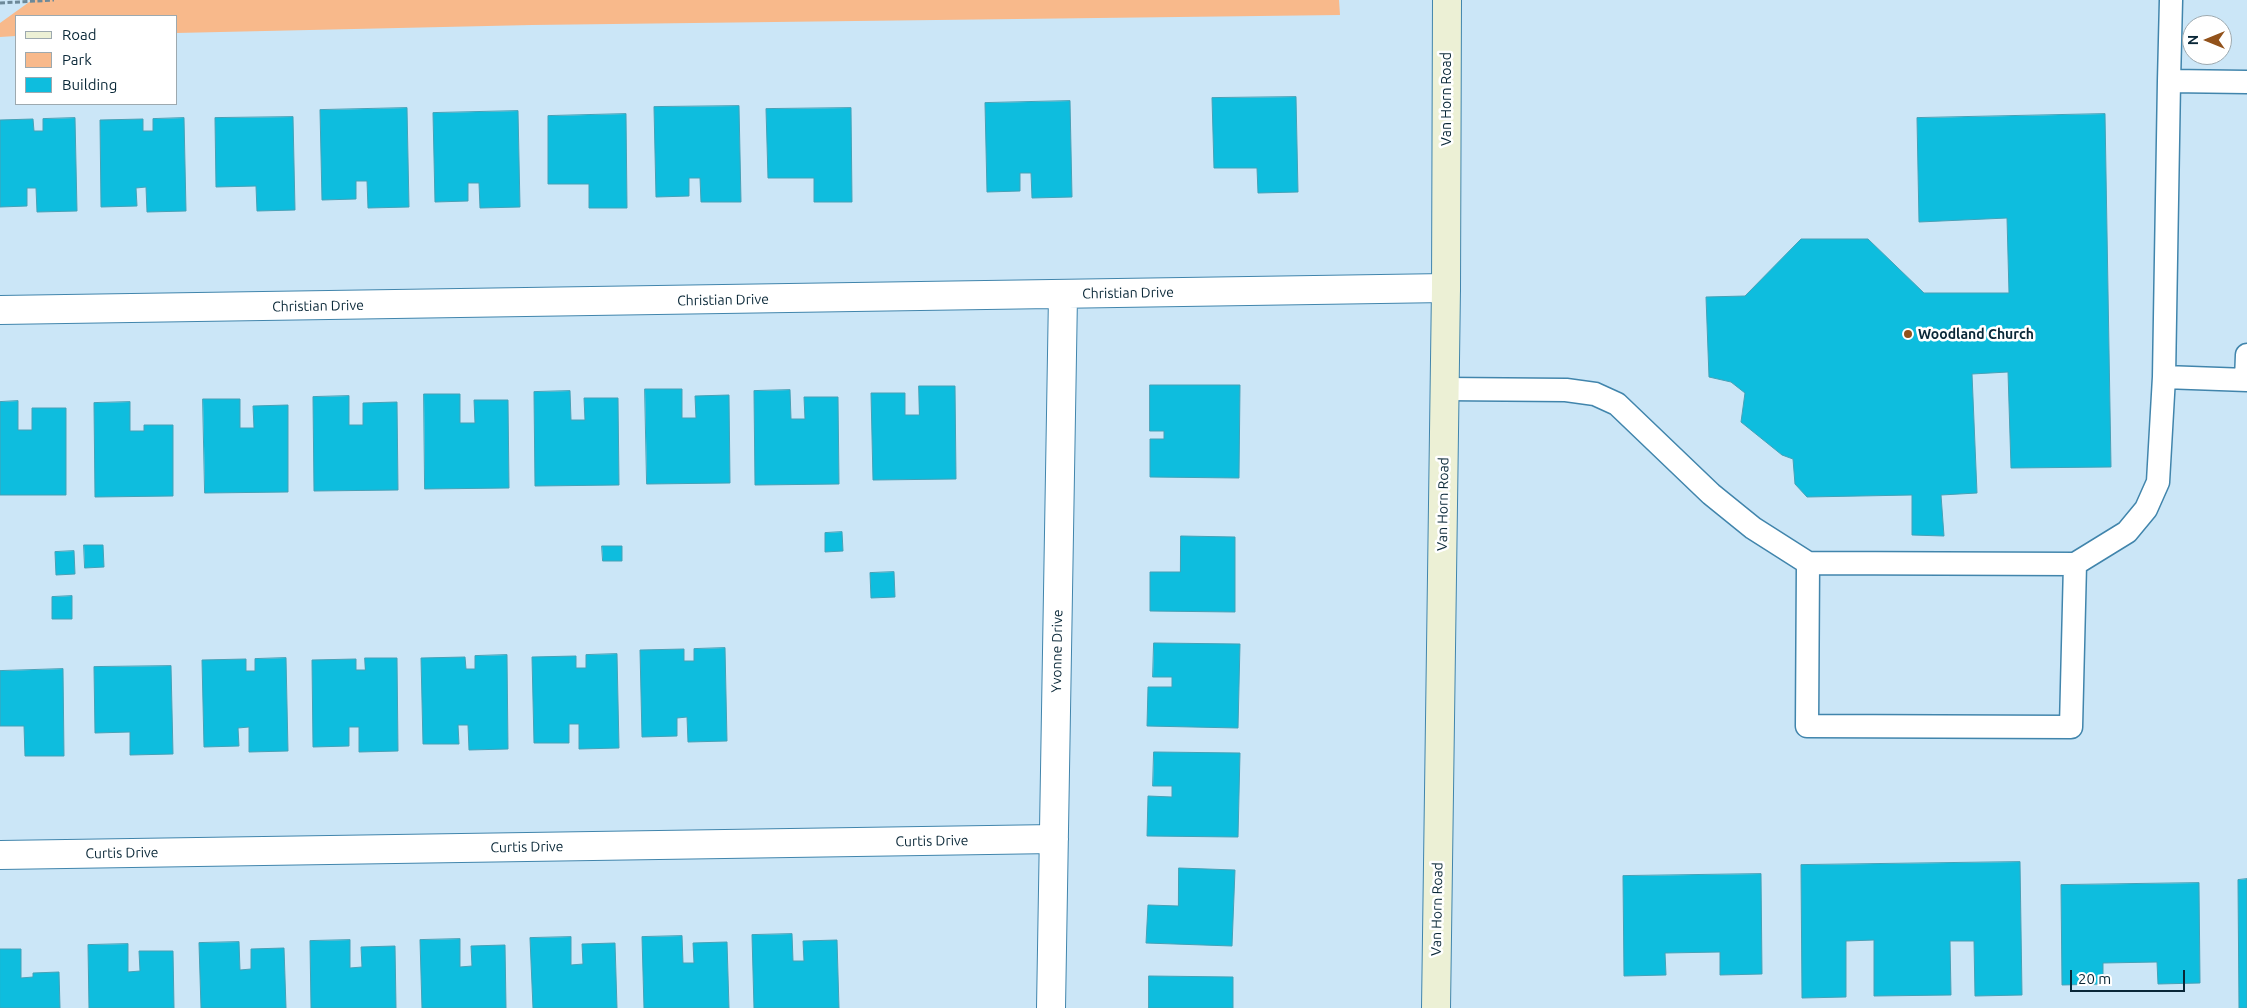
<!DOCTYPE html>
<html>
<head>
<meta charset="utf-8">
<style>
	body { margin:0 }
	#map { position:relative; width:2247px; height:1008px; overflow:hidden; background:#cbe6f7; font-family:Ubuntu,sans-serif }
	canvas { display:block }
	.legend { position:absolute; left:15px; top:15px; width:162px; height:90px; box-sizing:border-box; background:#fff; border:1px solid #9da9af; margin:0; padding:6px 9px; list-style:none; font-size:15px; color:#092737 }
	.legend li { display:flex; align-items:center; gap:10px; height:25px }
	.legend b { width:25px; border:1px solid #9da9af }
	.north { position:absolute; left:2182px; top:15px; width:50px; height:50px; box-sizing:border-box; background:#fff; border:1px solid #9da9af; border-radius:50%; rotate:270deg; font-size:14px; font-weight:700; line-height:20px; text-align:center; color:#092737 }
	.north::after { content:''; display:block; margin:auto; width:18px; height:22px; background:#92521b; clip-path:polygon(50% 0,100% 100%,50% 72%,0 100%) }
	.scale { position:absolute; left:2070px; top:970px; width:115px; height:22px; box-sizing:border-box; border:2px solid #092737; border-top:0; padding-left:6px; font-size:15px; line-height:18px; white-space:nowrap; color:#092737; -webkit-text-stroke:4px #fff; paint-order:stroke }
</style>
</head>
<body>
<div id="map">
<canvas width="2247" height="1008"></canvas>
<ul class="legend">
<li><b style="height:6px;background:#ecf0d5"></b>Road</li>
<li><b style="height:14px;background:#f8b98b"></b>Park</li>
<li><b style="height:14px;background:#0ebdde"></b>Building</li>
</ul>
<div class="north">N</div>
<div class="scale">20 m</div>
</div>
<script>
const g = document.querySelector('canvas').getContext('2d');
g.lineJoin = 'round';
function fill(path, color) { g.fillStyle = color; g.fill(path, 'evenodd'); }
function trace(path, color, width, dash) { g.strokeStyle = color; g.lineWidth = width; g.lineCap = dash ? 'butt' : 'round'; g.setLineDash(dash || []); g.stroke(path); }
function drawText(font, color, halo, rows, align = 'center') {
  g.font = font + ' Ubuntu,sans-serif'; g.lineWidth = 5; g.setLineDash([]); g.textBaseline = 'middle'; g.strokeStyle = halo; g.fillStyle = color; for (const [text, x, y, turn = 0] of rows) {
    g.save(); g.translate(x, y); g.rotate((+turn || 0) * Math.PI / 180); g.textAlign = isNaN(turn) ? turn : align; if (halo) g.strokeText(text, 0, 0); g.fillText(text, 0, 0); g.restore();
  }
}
fill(new Path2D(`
	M32,0H1339L1340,15L532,25L176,33V16H16V36L0,37V23Z`), '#f8b98b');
const building = new Path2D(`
	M1296,97L1298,192L1258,193L1257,168H1214L1212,98Z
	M1070,101L1072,197L1032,198L1031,173H1020V191L987,192L985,103Z
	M739,106L741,202H701L700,178H689V196L656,197L654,107Z
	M407,108L409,207L368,208L367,181H356V199L322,200L320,110Z
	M851,108L852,202H814V178H768L766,109Z
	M518,111L520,207L480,208L479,183H468V201L435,202L433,113Z
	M626,114L627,208H589V184H548V116Z
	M2105,114L2111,467L2011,468L2008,372L1972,374L1977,493L1941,495L1944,536L1912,535V495L1807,497L1795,484L1793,459L1782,455L1741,422L1745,393L1731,382L1709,377L1706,297L1745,296L1801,239H1868L1924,293H2009L2007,218L1919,222L1917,118Z
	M293,117L295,210L257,211L256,186L216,187L215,118Z
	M75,118L77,211L37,212L36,188H27V206L0,207V120L33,119L34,131H43V119Z
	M184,118L186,211L147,212L146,187L136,188L137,206L101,207L100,120L143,119V131H153V119Z
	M1150,385H1240L1239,478L1150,477V439H1164V431H1150Z
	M919,386H955L956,479L873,480L871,393H905V415H919Z
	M645,389H682V418H696L695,396L729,395L730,483L647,484Z
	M790,390L791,419H805L804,397H838L839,484L755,485L754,391Z
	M570,391L571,420H585L584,398H618L619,485L535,486L534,392Z
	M424,394H460V423H475L474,400H508L509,488L425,489Z
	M349,396V425H363V403L397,402L398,490L314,491L313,397Z
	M203,399H240V428H254L253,406L288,405V492L205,493Z
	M18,401V430H32V408H66V495H0V402Z
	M130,402V431H144V425H173V496L95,497L94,403Z
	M842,532L843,551L825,552V533Z
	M1181,536L1235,537V612L1150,611V572H1180Z
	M84,545H103L104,567L85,568Z
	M602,546H622V561H603Z
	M74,551L75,574L56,575L55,552Z
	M894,572L895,597L871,598L870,573Z
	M72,596V619H52V597Z
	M1154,643L1240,644L1238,728L1147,726L1148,687H1172V677H1153Z
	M725,648L727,741L688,742L687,717L677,718V736L642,737L640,650L684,649V661H694V649Z
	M617,654L619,748L579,749V724H569V743H534L532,657L576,656V668H586V655Z
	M507,655L508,749L469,750L468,725H458L459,744H423L421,658L465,657L466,669H475V656Z
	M286,658L288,751L249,752V727L238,728L239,746L204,747L202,660L246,659V671H255V659Z
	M365,658H397L398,751L359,752V727H349V746L313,747L312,660L356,659V670H365Z
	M171,666L173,754L130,755V732L95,733L94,667Z
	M63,669L64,756H25L24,726H0V671Z
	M1154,752L1240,753L1238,837L1147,836L1148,796L1172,797V786H1153Z
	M2020,862L2022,995L1975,996L1974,941H1950L1951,995L1874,996V940L1846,941V997L1802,998L1801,865Z
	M1179,868L1235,870L1232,946L1146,943L1148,905L1178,906Z
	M1761,874L1762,974L1720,975V952L1665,953L1666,975L1624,976L1623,876Z
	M2247,879V1008H2239L2238,880Z
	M2199,883L2200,983L2158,984L2157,962L2103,963V984L2062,985L2061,885Z
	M792,934L793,961H804L803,941L837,940L839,1008H754L752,935Z
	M682,936L683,963H694L693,943L727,942L729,1008H644L642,937Z
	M571,937V965L583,964L582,944L615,943L617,1008H533L530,938Z
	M460,939V967L472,966L471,946L505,945L506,1008H422L420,940Z
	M350,940V968L362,967L361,947L395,946L396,1008H311L310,941Z
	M239,942L240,970L251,969V949L284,948L286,1008H201L199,943Z
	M128,944V972L140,971L139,951H173L174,1008H89L88,945Z
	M0,949H21V978L33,977V973L59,972L60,1008H0Z
	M1149,976L1233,977V1008H1149Z`);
fill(building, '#0ebdde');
trace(building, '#45a1b7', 1);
const lane = new Path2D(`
	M2171,0L2169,81L2247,82
	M2164,377L2169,81
	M2246,380L2247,355
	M1444,389L1566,390L1595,394L1617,404L1711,494L1753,528L1808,563L1807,726L2071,727L2075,564L2127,532L2146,509L2158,482L2164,377L2247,380
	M1808,563L2075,564`);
const street = new Path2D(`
	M0,310L1446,288
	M0,855L1054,839
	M1051,1008L1063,295`);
const secondary = new Path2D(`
	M1436,1008L1446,288L1447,0`);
trace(lane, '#4185ac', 25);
trace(street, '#4185ac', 30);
trace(secondary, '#4185ac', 30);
trace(new Path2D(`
	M0,3L54,0`), '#6c8999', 3, [5, 2.5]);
trace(lane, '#fff', 22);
trace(street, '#fff', 28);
trace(secondary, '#ecf0d5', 28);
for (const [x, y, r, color] of [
	[1908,334,5,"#92521b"]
]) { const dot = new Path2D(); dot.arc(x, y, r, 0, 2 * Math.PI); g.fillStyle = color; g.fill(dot); trace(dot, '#fff', 2); }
drawText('14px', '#092737', '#fff', [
	["Van Horn Road",1446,99,-90],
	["Christian Drive",1128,293,-1],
	["Christian Drive",723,300,-1],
	["Christian Drive",318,306,-1],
	["Van Horn Road",1443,504,-89],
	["Yvonne Drive",1057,651,-89],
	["Curtis Drive",932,841,-1],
	["Curtis Drive",527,847,-1],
	["Curtis Drive",122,853,-1],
	["Van Horn Road",1437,909,-89]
]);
drawText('bold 14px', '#092737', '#fff', [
	["Woodland Church",1918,334]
], 'left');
</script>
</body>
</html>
